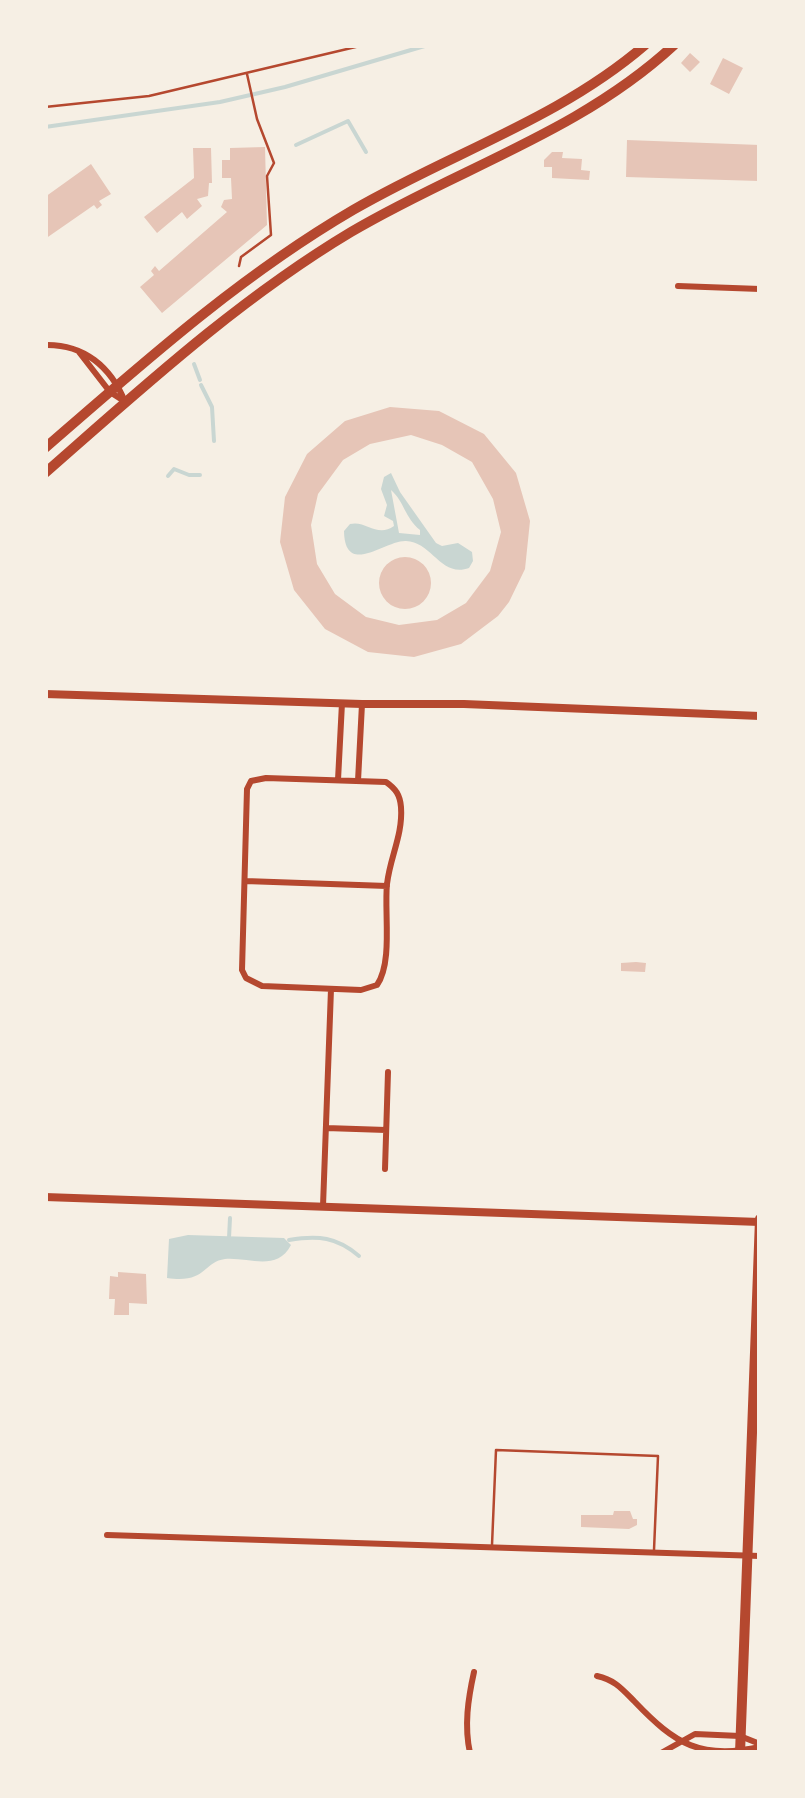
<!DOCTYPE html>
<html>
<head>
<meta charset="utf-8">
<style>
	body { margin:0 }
	#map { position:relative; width:805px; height:1798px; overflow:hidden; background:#f6efe4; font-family:Roboto,sans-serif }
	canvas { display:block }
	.frame { position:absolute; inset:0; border:48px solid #f6efe4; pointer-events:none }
</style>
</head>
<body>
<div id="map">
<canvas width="805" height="1798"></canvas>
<div class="frame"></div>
</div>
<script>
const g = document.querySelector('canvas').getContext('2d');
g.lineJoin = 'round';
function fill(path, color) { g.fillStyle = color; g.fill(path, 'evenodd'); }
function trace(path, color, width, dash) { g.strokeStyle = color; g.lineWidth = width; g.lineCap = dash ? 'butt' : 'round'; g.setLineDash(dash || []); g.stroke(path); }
fill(new Path2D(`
	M391,473L400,492L436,543L442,546L458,543L472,552L473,561L469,568C441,578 432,542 406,541C385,540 345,578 344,531L350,524C366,520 377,538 394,526L393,521L384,516L387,505L381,489L384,477ZM391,490C404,501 405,518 420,530V535L399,533Z
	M188,1235L284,1238L291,1245C277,1272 249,1257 225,1259C203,1262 206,1284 167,1278L169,1239Z`), '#c9d6d2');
trace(new Path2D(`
	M45,127L220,102L285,87L428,45
	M296,145L348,121L366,152
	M194,364L200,380
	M201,385L212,407L214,441
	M168,476L174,469L189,475H200
	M229,1238L230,1218
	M289,1240C318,1235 337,1237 359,1256`), '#c9d6d2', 4);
fill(new Path2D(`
	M690,53L700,62L690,72L681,63Z
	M723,58L743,68L729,94L710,84Z
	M627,140L760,145L759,181L626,177Z
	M265,147L267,225L162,313L140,287L154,275L151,271L155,266L159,271L227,212L221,207L224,200L232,199L231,178H222V160H230V148Z
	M193,148H211L212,183H209L208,196L197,199L202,206L187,219L182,212L157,233L144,217L194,178Z
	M552,152H563L562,158L582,159L581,170L590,171L589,180L552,178V167H544V160Z
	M91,164L111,194L99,201L102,205L97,209L94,205L45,239V197Z
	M390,407L439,411L484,434L516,473L530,521L525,569L509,602L498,616L461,644L414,657L368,652L325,629L294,590L280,542L285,497L307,454L345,421ZM411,435L442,445L472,462L493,499L501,532L490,571L466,603L437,620L399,625L366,617L335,594L317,564L311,525L318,494L343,460L370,444Z
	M379 583a26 26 0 1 1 52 0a26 26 0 1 1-52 0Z
	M636,962L646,963L645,972L621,971V963Z
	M118,1272L146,1274L147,1304L129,1303V1315H114L115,1299H109L110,1276L118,1277Z
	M614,1511H630L633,1519H637V1525L629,1529L581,1527V1515H613Z`), '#e6c5b7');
trace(new Path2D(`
	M45,107L149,96L364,45
	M239,266L241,257L271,235L267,176L274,163L257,119L247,74`), '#b5482f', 2.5);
trace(new Path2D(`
	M492,1545L496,1450L658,1456L654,1550`), '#b5482f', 2.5);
trace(new Path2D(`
	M678,286L760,289
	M45,345C84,344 111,367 125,402
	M79,352L110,392L124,401
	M266,778L386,782C396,789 400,795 401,807C403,835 390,857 387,884C384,912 393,962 377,985L361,990L262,986L246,978L242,970L247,789L251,781Z
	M338,780L342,703
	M358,781L362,704
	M245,881L387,886
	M326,1128L386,1130
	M385,1169L388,1072
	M323,1206L331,989
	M107,1535L760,1556
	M597,1676C615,1680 622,1689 635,1702C675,1744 701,1760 760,1747
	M132,1753H186
	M470,1753C464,1726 468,1699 474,1672
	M661,1753L695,1734L740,1736L760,1744`), '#b5482f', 6);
trace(new Path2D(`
	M45,694L362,704H464L760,716
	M45,1197L760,1222`), '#b5482f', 8);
trace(new Path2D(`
	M45,448C144,362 240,276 353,210C451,153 559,119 645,45
	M45,473C143,387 239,299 351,232C459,168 580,132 674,45
	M740,1753L760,1219`), '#b5482f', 10);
</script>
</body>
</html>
